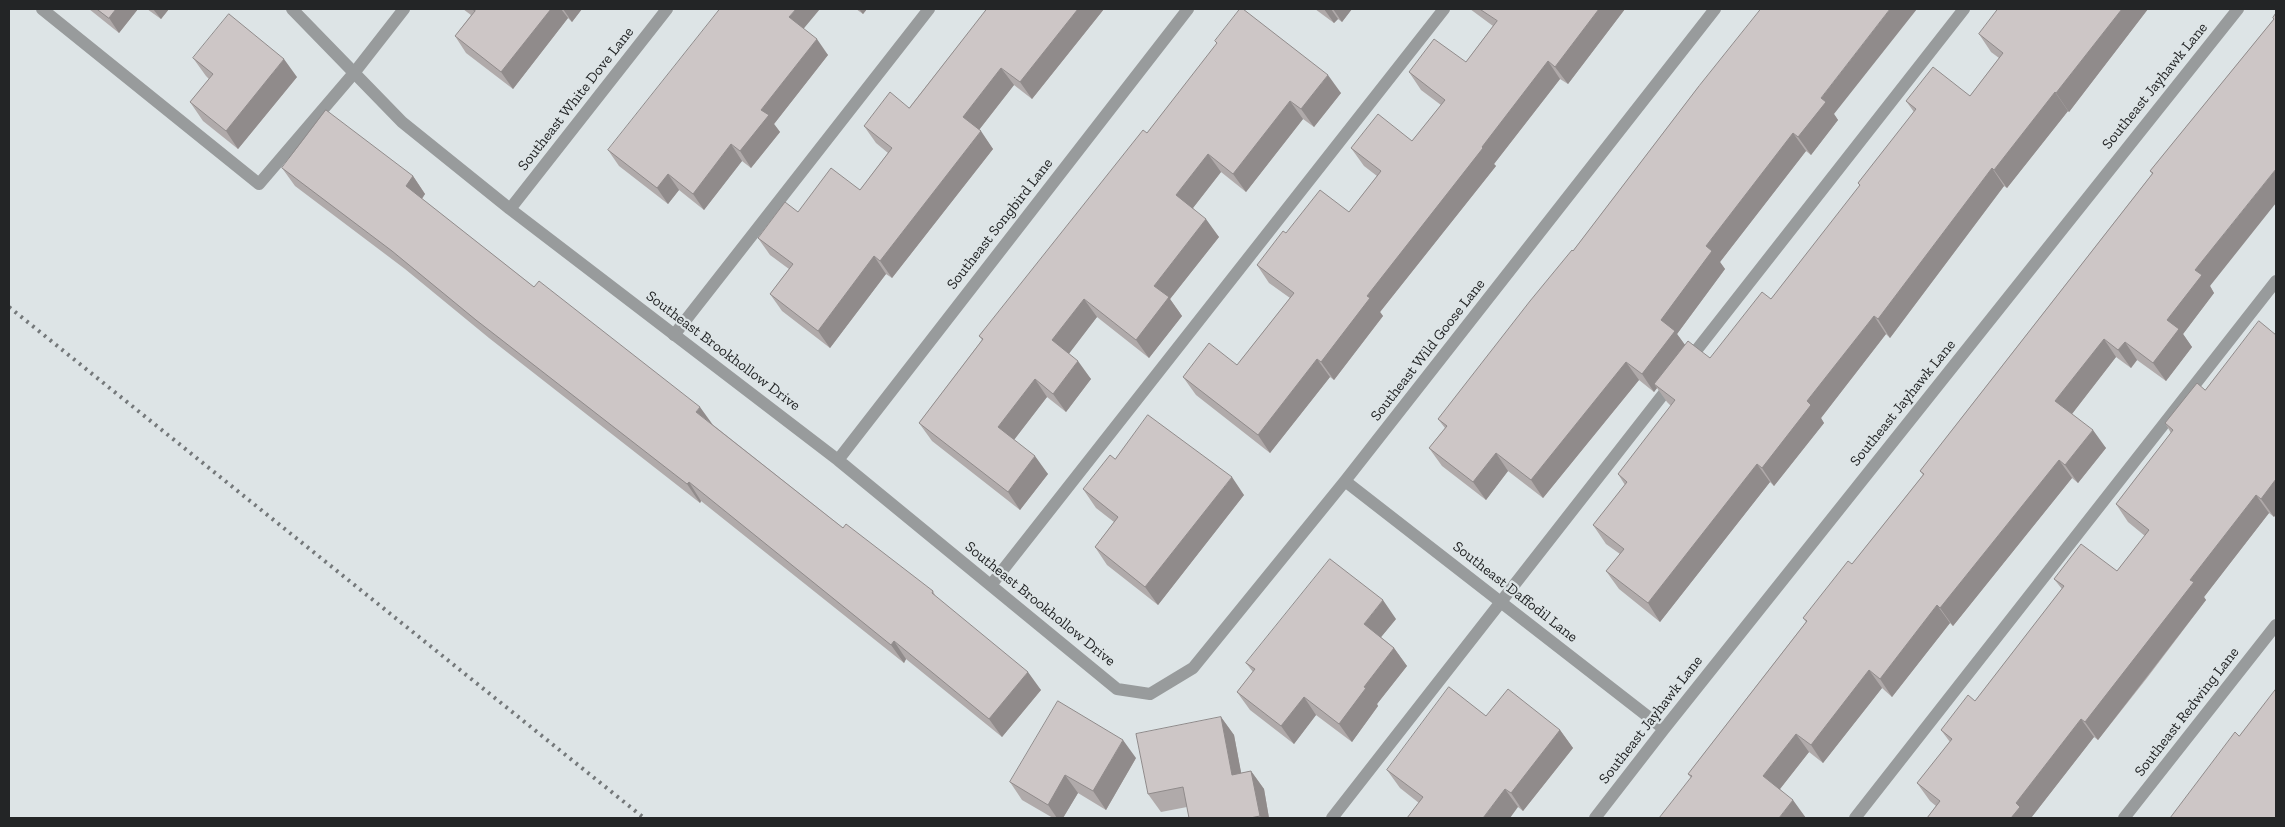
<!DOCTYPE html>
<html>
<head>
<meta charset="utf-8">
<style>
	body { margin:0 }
	#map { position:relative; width:2285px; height:827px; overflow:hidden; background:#dde4e6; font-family:"Zilla Slab",serif }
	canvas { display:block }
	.frame { position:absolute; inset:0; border:10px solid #232526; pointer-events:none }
</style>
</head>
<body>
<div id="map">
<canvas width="2285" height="827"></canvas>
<div class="frame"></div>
</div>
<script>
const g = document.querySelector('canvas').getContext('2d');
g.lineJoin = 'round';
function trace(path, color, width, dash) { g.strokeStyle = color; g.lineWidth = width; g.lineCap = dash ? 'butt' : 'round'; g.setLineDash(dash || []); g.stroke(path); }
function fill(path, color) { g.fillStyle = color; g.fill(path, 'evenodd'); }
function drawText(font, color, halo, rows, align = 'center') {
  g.font = font + ' "Zilla Slab",serif'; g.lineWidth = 4.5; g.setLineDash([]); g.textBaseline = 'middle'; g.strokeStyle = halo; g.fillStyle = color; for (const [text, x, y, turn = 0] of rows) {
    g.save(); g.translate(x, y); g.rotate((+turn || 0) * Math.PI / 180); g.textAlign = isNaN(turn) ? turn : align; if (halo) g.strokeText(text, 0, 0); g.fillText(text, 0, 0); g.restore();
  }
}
trace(new Path2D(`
	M42,9L259,184L354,73L404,9
	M674,335L929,9
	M1688,361L1964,9
	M991,585L1444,9
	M1332,818L1672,383
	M1855,818L2276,281`), '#989b9c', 12);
trace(new Path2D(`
	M292,9L402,122L510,209L838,460L1117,689L1150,694L1193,668L1345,481L1715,9
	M510,209L667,9
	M838,460L1188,9
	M1345,481L1664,729
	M1595,818L1664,729L2238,9
	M2124,818L2276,625`), '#989b9c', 12);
trace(new Path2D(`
	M9,307L644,818`), '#74787a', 4, [2.5, 5]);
fill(new Path2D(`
	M89,9H138L119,33Z
	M147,9H169L161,19Z
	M463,9H582L572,22L568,18L513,89L466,53L455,36L471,15Z
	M856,9H867L863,14Z
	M987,9H1104L1032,99L1014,85L979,130L993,149L892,278L886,274L830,348L782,311L770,294L789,269L770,255L758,238L860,190L888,153L876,143L864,126L909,108Z
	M1315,9H1352L1342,22L1338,19L1334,23Z
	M1470,9H1625L1568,84L1560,79L1494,164L1496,166L1380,312L1383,316L1334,380L1330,377L1270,453L1196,395L1183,377L1237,365L1290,298L1269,283L1257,265L1286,233L1349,212L1377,176L1364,166L1351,148L1412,141L1441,105L1421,90L1409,72L1466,62L1493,26Z
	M1998,9H2148L2069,112L2068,111L2007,188L2004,186L1890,338L1886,334L1821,418L1824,423L1774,486L1770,482L1660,622L1619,589L1606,571L1620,554L1606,544L1593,525L1625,485L1618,474L1671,406L1667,402L1657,388L1654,392L1639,380L1543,498L1508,471L1486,500L1442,466L1429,448L1445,428L1438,419L1573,251L1699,86L1834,114L1838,120L1811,155L1806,151L1720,262L1725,269L1677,334L1685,345L1710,358L1771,299L1860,186L1858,183L1914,112L1906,101L1970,96L1999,58L1991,52L1979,34Z
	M2276,13L2210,286L2214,293L2183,334L2192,347L2166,381L2137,360L2131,368L2116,357L2072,414L2106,448L2078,483L2072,478L1953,626L1950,623L1892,697L1882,688L1823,763L1809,752L1780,789L1806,818L1691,778L1688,774L1806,622L1803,618L1852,564L1923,475L1920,471L2152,174L2150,171L2274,19L2273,18Z
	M804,29L828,55L774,124L780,132L751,168L742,161L704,210L679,190L668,204L619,166L608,150Z
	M1215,41L1341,93L1314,127L1303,119L1246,192L1221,172L1193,208L1219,237L1170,299L1182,316L1149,358L1097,317L1068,354L1091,379L1066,412L1047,397L1014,440L1048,474L1020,510L932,441L919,423L982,340L979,336L1147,133L1217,44Z
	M193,58L297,77L238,149L203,121L190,102L209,79L206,76Z
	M282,168L413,176L425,194L422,199L534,287L712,424L843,528L933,591L936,597L1041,690L1002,737L906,659L904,663L701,501L700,503L489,338L405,269L295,186Z
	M2276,335V514L2274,517L2269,513L2204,597L2206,600L2147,678L2098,740L2094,737L2031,818H1927L1936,806L1930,801L1917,783L1950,742L1941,730L1975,701L2062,589L2054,579L2117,571L2145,536L2128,522L2116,504L2171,433L2165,423L2205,390Z
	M1115,459L1244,495L1158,605L1107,565L1095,547L1114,522L1096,508L1083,489Z
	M1396,619L1381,637L1394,648L1407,666L1377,704L1378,706L1352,742L1316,715L1294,744L1250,710L1237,692L1253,672L1246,663Z
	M1486,716L1560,730L1573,748L1523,811L1518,807L1419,803L1400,788L1387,770Z
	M1221,717L1234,735L1241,773L1251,771L1264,789L1269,818H1189L1187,807L1161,812L1148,794Z
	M1136,758L1106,810L1078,793L1063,818H1053L1022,800L1010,782Z`), '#b0aaaa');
fill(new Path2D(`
	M116,9H138L119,33L109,18Z
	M153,9H169L161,19Z
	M551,9H561L568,18L513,89L501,72Z
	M563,9H582L572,22Z
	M796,9H820L800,33L789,17Z
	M859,9H867L863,14Z
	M1078,9H1104L1032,99L1020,82Z
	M1324,9H1331L1338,19L1334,23Z
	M1333,9H1352L1342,22Z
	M1599,9H1625L1568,84L1555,67Z
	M1890,9H1917L1834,114L1838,120L1811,155L1798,137L1821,98Z
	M2122,9H2148L2069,112L2056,93Z
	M817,39L828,55L774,124L780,132L751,168L740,151L761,110Z
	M284,59L297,77L238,149L226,131Z
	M1548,61L1560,79L1494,164L1496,166L1380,312L1383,316L1334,380L1321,362L1367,296Z
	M1001,68L1014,85L975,135L963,117Z
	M1328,75L1341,93L1314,127L1301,109Z
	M2055,92L2068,111L2007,188L1994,170Z
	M1290,101L1303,119L1246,192L1233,174Z
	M981,131L993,149L892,278L880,261Z
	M1793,133L1806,151L1720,262L1725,269L1677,334L1688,349L1654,384L1657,388L1654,392L1642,374L1661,320L1706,246Z
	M731,144L742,161L704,210L693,194Z
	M1208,154L1221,172L1189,213L1176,195Z
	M1992,168L2004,186L1890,338L1878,319Z
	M2276,169V203L2210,286L2214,293L2183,334L2192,347L2166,381L2153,363L2167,320L2195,270Z
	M668,174L679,190L668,204L657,188Z
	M413,176L425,194L418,204L406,186Z
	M1206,219L1219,237L1170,299L1182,316L1149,358L1136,340L1154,286Z
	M874,256L886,274L830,348L818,331Z
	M1084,299L1097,317L1065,359L1052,340Z
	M1874,316L1886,334L1821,418L1824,423L1774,486L1762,468L1807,401Z
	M2104,339L2116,357L2068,419L2055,401Z
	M2125,342L2137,360L2131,368L2118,350Z
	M1317,359L1330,377L1270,453L1258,435Z
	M1078,361L1091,379L1066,412L1053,394Z
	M1626,362L1639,380L1543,498L1531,480Z
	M1035,379L1047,397L1010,445L998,427Z
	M700,407L713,425L696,412Z
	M2093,430L2106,448L2078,483L2065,465Z
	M1496,453L1508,471L1486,500L1473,482Z
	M1035,456L1048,474L1020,510L1008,492Z
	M2059,460L2072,478L1953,626L1940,608Z
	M1757,464L1770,482L1660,622L1648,603Z
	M1232,477L1244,495L1158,605L1145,587Z
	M2276,479V514L2274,517L2261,499Z
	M689,482L701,501L700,503L687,484Z
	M2256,495L2269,513L2204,597L2206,600L2098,740L2085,722L2190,580Z
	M1383,600L1396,619L1377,642L1364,624Z
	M1937,605L1950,623L1892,697L1880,679Z
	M894,641L906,659L904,663L891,645Z
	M1394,648L1407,666L1377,704L1378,706L1352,742L1339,724L1364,687Z
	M1869,670L1882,688L1823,763L1811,745Z
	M1028,672L1041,690L1002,737L989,719Z
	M1304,697L1316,715L1294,744L1281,726Z
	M1221,717L1234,735L1245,793L1232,775Z
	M2081,719L2094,737L2031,818H2011L2016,803Z
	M1560,730L1573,748L1523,811L1511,793Z
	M1796,734L1809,752L1776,794L1763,776Z
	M1123,740L1136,758L1106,810L1093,791Z
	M1251,771L1264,789L1269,818H1261L1260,816Z
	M1065,775L1078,793L1063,818H1057L1048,805Z
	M1505,789L1518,807L1510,818H1483Z
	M1793,800L1806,818H1779Z`), '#908b8b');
const building = new Path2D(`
	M97,9H116L109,18Z
	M472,9H551L501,72L455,36L475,11Z
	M720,9H796L789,17L817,39L761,110L769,115L740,151L731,144L693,194L668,174L657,188L608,150Z
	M987,9H1078L1020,82L1001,68L963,117L981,131L880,261L874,256L818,331L770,294L793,264L758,238L785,202L798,212L831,168L860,190L892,148L864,126L890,92L909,108Z
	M1240,9H1243L1328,75L1301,109L1290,101L1233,174L1208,154L1176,195L1206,219L1154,286L1169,297L1136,340L1084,299L1052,340L1078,361L1053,394L1035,379L998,427L1035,456L1008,492L919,423L983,339L979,336L1143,130L1147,133L1217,43L1215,41Z
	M1480,9H1599L1555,67L1548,61L1482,147L1483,148L1367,296L1370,298L1321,362L1317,359L1258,435L1183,377L1209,343L1237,365L1294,293L1257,265L1283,231L1286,233L1320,190L1349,212L1381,171L1351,148L1378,114L1412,141L1445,100L1409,72L1434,39L1466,62L1497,21Z
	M1761,9H1890L1821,98L1826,102L1798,137L1793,133L1706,246L1712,251L1661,320L1675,331L1642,374L1626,362L1531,480L1496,453L1473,482L1429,448L1447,426L1438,419L1530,301L1572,250L1573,251L1699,86Z
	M1998,9H2122L2056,93L2055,92L1994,170L1992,168L1878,319L1874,316L1807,401L1811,405L1762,468L1757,464L1648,603L1606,571L1624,549L1593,525L1627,482L1618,474L1675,400L1654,384L1688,341L1710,358L1762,292L1771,299L1860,185L1858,183L1916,109L1906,101L1933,67L1970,96L2003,53L1979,34Z
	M2276,13V169L2195,270L2202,275L2167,320L2179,329L2153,363L2125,342L2118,350L2104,339L2055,401L2093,430L2065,465L2059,460L1940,608L1937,605L1880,679L1869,670L1811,745L1796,734L1763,776L1793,800L1779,818H1659L1692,776L1688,774L1807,621L1803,618L1848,561L1852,564L1924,474L1920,471L2153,173L2150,171L2274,19L2273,18Z
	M229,14L284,59L226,131L190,102L213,74L193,58Z
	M326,110L413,176L406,186L534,287L539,281L700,407L696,412L843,528L846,524L933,591L932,593L1028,672L989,719L894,641L891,645L689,482L687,484L476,320L392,251L282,168Z
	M2259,321L2276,335V479L2261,499L2256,495L2190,580L2194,582L2134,659L2085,722L2081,719L2016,803L2020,807L2011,818H1927L1940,801L1917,783L1952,739L1941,730L1968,695L1975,701L2064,586L2054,579L2081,544L2117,571L2149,530L2116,504L2173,430L2165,423L2197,383L2205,390Z
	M1148,415L1232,477L1145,587L1095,547L1118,517L1083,489L1110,455L1115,459Z
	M1330,559L1383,600L1364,624L1394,648L1364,687L1366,688L1339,724L1304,697L1281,726L1237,692L1255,669L1246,663Z
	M1449,687L1486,716L1508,689L1560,730L1511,793L1505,789L1483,818H1407L1423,797L1387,770Z
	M2276,689V818H2170L2235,732L2239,736Z
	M1058,701L1123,740L1093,791L1065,775L1048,805L1010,782Z
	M1221,717L1232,775L1251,771L1260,816L1250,818H1189L1183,787L1148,794L1136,734Z`);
fill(building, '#cdc6c6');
trace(building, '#908b8b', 1);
drawText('15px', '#232526', '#dde4e6', [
	["Southeast Jayhawk Lane",2155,86,-51],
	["Southeast White Dove Lane",576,99,-52],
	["Southeast Songbird Lane",1000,224,-52],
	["Southeast Wild Goose Lane",1428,350,-52],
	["Southeast Brookhollow Drive",723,351,37],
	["Southeast Jayhawk Lane",1903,403,-51],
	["Southeast Daffodil Lane",1515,592,38],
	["Southeast Brookhollow Drive",1040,604,39],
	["Southeast Redwing Lane",2187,712,-52],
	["Southeast Jayhawk Lane",1651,720,-52]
]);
</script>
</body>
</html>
